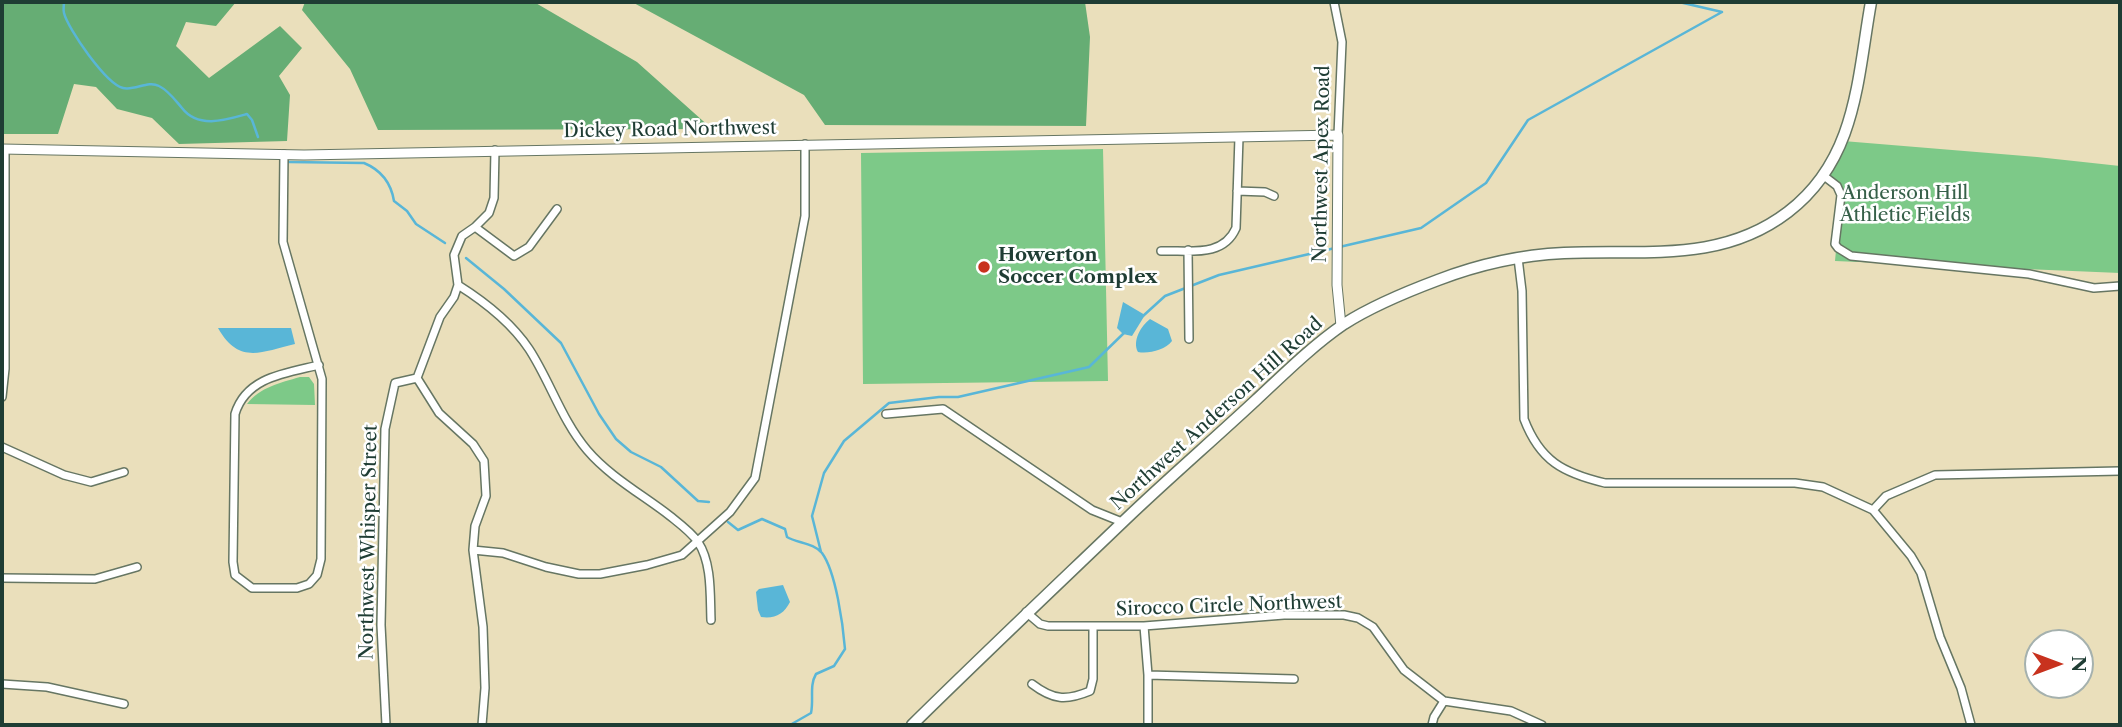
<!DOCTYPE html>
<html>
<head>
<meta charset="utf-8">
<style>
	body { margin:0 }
	#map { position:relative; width:2122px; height:727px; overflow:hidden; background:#eadfbb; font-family:"Libre Caslon Text",serif }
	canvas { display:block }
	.frame { position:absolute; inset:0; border:4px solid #1f3d34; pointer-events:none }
	.north { position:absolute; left:2024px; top:629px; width:70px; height:70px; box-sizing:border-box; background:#fff; border:2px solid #a5b1ae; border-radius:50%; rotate:90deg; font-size:19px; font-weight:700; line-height:28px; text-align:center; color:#1f3d34 }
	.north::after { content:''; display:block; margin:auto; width:24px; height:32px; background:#c8321e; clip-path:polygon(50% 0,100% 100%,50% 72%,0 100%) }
</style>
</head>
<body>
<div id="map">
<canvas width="2122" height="727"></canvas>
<div class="frame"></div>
<div class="north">N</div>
</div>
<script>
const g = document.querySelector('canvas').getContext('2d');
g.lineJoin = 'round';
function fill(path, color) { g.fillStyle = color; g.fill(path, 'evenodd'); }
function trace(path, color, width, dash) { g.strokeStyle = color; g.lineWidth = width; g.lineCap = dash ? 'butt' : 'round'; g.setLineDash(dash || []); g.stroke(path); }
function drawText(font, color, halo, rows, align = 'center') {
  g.font = font + ' "Libre Caslon Text",serif'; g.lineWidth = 5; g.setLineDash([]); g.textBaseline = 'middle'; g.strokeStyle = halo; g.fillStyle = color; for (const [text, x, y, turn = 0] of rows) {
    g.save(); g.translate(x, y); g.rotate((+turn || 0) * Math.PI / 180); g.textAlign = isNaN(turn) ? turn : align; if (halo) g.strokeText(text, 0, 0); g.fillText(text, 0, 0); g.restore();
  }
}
fill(new Path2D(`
	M1843,141L2037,157L2120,166V273L1835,261L1841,196L1824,176Z
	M1103,149L1108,381L863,384L861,153Z
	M300,377H309L314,384L315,405L247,404C260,387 280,383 300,377Z`), '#7dc988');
fill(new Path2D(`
	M2,2H236L216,26L186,22L176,46L209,78L280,26L302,48L279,76L290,95L287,141L179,144L152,118L117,109L96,87L74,84L58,134H2Z
	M305,2H534L637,62L712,129L378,130L350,69L302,10Z
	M632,2H1085L1090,37L1086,126L825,125L804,95Z`), '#66ad74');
fill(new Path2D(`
	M1123,302L1145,315L1132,336L1123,334L1117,328Z
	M1150,319L1168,329L1172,341C1165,350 1149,354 1138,352C1132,341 1141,326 1150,319Z
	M218,328H291L295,344C261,352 239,365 218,328Z
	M783,585L790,602C784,614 775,619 761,617L758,610L756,592L759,589Z`), '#59b6d7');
trace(new Path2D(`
	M64,2C64,5 63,9 64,13C68,29 106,84 123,88C135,91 148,80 159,86C169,91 175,100 182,108C198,129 226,120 247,114L252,120L258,137
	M1679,2L1722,12
	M289,162L364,163C381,170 391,183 394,201L407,211L416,224L445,243
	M466,258L504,289L561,343L599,414L616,439L631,452L661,467L698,501L709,502
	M1143,316L1165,296L1219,275L1421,228L1486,183L1528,120L1722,12
	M728,522L738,530L762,519L785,529L787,537C797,543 814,543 822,553C836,572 843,625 845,649L834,666L816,674C809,686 814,699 811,713L790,725
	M821,552L812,516L824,473L844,441L889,403L939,397H958L1089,367L1125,332`), '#59b6d7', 2.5);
const minor = new Path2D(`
	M1334,2L1342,42L1338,135
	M284,154L283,242L322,379L321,559L317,575L309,584L297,588H252L235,575L233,562L235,414C246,377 286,373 319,365
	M1824,176L1837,186L1841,195L1835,244L1838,248L1851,256L2029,274L2094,288L2120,286
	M1237,191L1265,192L1274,196
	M475,227L514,256L529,247L557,209
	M1188,250L1189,339
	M1161,251C1189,250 1223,258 1236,228L1239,137
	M1518,258L1522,291L1524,419C1540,461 1563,473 1605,483H1795L1823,487L1873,510L1911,556L1921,573L1940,637L1961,688L1971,725
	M458,285C485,302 511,322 529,349C550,381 562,421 587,450C610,477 643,495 670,516C680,524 691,532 698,542C712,563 710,595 711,620
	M2,397L5,369V149
	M886,414L943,409L1092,510L1122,522
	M2,447L64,475L91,482L124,472
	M1873,510L1886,496L1935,475L2120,471
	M473,550L503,553L546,567L579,574H600L647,565L682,555L730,512L755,478L805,216V144
	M2,578L95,579L137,567
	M1026,612L1040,624L1048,626H1144L1284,615H1344L1358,618L1373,627L1404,670L1444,701L1511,711L1542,725
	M1144,626L1148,675V725
	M1148,675L1294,679
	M2,684L47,687L124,704
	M1032,684C1053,700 1066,701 1090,691L1093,679V626
	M386,725L381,625L385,429L395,383L417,378
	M482,725L485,688L483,627L473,550L475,526L486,496L484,461L473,444L439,413L417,378L440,317L454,297L458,285L454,255L462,236L475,227L489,213L494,198L495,150
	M1432,725L1434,717L1444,701`);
const tertiary = new Path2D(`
	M2,149L304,155L1338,135L1337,285L1341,326`);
const secondary = new Path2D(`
	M912,725C983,655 1055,587 1127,518C1169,478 1213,440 1256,400C1284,374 1312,346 1344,324C1372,306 1406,292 1438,280C1477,265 1521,255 1564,253C1643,249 1720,264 1788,212C1857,159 1857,80 1871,2`);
trace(minor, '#667663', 10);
trace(tertiary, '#667663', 11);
trace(secondary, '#667663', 13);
trace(minor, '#fff', 7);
trace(tertiary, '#fff', 9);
trace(secondary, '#fff', 10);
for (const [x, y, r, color] of [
	[984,267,7,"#c8321e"]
]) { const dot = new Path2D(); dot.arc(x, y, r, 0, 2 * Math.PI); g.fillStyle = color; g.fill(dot); trace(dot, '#fff', 2.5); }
drawText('19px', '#1f3d34', '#fff', [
	["Dickey Road Northwest",670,130,-1],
	["Northwest Apex Road",1322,164,-89],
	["Northwest Anderson Hill Road",1217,414,-42],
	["Northwest Whisper Street",369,542,-89],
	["Sirocco Circle Northwest",1229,606,-2]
]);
drawText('19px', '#366049', '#fff', [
	["Anderson Hill",1905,194],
	["Athletic Fields",1905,216]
]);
drawText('bold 19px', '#1f3d34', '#fff', [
	["Howerton",998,256],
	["Soccer Complex",998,278]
], 'left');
</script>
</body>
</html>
